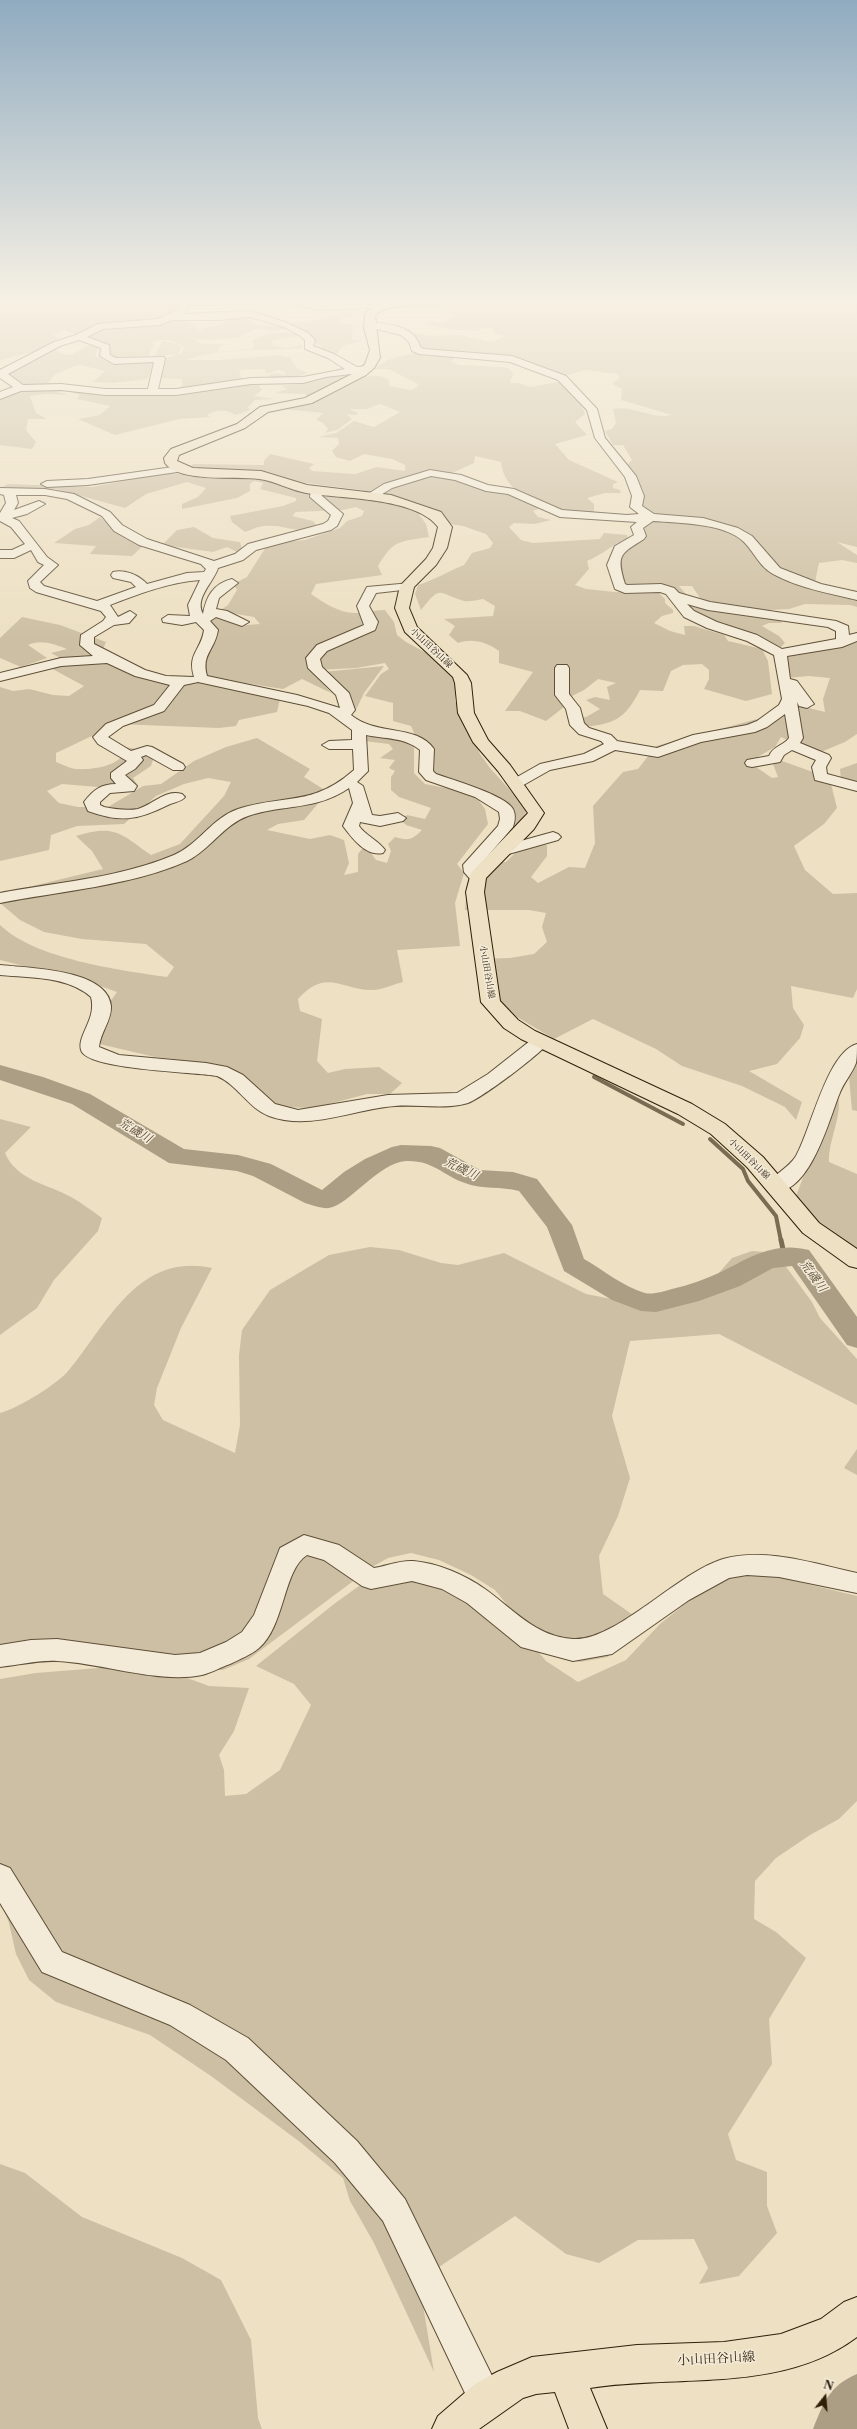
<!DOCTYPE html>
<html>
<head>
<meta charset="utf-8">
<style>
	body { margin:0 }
	#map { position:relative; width:857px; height:2429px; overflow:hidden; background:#ede0c3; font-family:"Libre Caslon Text",serif }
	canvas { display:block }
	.north { position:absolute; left:805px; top:2377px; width:40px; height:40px; -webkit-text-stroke:3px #f3ebd8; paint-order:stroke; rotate:17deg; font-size:11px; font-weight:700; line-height:16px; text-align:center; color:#2f1f09 }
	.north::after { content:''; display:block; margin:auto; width:14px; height:18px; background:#2f1f09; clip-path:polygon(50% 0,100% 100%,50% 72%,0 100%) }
</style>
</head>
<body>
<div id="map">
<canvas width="857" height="2429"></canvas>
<div class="north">N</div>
</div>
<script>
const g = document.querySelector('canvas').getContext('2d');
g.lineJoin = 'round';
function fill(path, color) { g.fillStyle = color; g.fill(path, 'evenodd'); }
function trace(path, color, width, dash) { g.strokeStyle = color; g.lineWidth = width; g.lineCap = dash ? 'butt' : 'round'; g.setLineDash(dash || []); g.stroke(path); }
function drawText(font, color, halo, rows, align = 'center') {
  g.font = font + ' "Libre Caslon Text","Noto Serif JP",serif'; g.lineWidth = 3; g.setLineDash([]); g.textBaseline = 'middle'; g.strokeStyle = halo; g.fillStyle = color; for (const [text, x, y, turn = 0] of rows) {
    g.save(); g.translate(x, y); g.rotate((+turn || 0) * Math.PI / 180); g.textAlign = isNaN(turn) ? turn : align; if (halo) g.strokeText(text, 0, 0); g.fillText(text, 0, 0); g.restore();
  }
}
fill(new Path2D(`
	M0,301H180L192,304L183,316L200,331C206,326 211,327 218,325C228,321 235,317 245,314L256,325L286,327L279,331L255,329L238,338L211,340L194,339L201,344H225L219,347L218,352L253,349L255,345L251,341C264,332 285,332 301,333V336L273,340L272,345L286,348L301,345L303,348C273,351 212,348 187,360H219L280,355L283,357H290L297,368L307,373C295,380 280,378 267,376L275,373L284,375L286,372L278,370L266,374L265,369L239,370L242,379L182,389V379L158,378L163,359L182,353L184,347C172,341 164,337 152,343L154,345L148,356L109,357L106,347L64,330L54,334L57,337V342L51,347L58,351V353L71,355L94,342L99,346L95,356L111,362L154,360L148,379L113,383L93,382L105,371L80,365L72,367L54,375L46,386L21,385L8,372L37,353L32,352L0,360Z
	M417,301H857V547L837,542L857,555V563L842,560L819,563L815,582L823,586L857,592V607L850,605L805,604L789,609L768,610L713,604L700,598L692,586H679L691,600L784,619L781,623H769L762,626L779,636L785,643L779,649L707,624L660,588L616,585L612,558L637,538L636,523L648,510L638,502L643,495V489L628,483L622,470L632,460L623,445H613L605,431L612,429L616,423L613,409C635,405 651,420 672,415L621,400L622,389L612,384L620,377L617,374L585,370L557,378L528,363L514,365L505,361L416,348L417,343L414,333L435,336L461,335L491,342L506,336L496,334L491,328H483L479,331C461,330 445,330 428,324L430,322H443L454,316L453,312L400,304Z
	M362,304L352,316L340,320L341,324H353L352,340L364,341C351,343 342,343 336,356L313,349L321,347V345L312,343L292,326L291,323L327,319L326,316L340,315L343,307Z
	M162,341L174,343L182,347L178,354L154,357Z
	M414,353L454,357L452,362L459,365L503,367L510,369L513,374L510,383H519L530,387L559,382C570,390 581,400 585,414L575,422L587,435L555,444L569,460L618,482L613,484V488L620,490L621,493H605L587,498L594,504V514C560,513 505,502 501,462L475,456L474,463L448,475L520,498L541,508L533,511L538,517L551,520L535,524L514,523L509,527L521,540L533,543L600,539L604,533L627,535L628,538C613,544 602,555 587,561L589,569L575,585L586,589L615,592L652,590L660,594L665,599V603L673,610V613L662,616L654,623L670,631L685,635L684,626H694L724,635L728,641L762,649L768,661L772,694L746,701L704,689L709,679V670L702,664L683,665L671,671L663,691L640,690C625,719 614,725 580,727L574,719L586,717L600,709L586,700L595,697L610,700L607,687L616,683L598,679L584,690L572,696L564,707L546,721L520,711H505L533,672L499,663V651C487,642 472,638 458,643L449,635L455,626L444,619L493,616L495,606L483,599C477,600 469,602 464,601C437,593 442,584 421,610L415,594L418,585C435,580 448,571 464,565L472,553L490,548L493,543L486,534L463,526L436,522L415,504L392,497L360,490L190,468L193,464L264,465V461L270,454L314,464L309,468L312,471L355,474L377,467L405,471V465L392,459L364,454L350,461L336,457L332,451L339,444L338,438L318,437L336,433L354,421L374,427L400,412L380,404L367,409H350L352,411L358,412L356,415L346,414L352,419L337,430L325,433L328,429L323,423L316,420L323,413L284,409L310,401L305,394L274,393L288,389L281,386L301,384L313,375L352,369L360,377C370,376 381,374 389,380V386L412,390L417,387L418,384L389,369H373L389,359Z
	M260,377L269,378L273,383L259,385L262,390L254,396L275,399L255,400L248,407L250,410L236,415C226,409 217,409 207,415L210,417L179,419L115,435L78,419L100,415L110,406L77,399L80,395L66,391L137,394Z
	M51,390L69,395L45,394L30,396L36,413L47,419H28L26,430L36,442L32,449L0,445V394L8,391Z
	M166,473L266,478L288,488L371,498L415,509L426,524L429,537C399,542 394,539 378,566L382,575L316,584L311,594C323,602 340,614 357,613C366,613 374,610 385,610L394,622L397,635L406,642L434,657L448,671L455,681V701L480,754L490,768L527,809C523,821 515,826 504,832L501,807L427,773L424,756L411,726L393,721V703L365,696L381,674L389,669L385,663L356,668L317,670L319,679L331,693L302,679L283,689L218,679L205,675L199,669L210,621L215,614L248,625L260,624L254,617L219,611L228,605L237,590L233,584L247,577L266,547L274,543L305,540L340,528L347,521L362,516L364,511L356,507L343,510L296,512L292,516L313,521L316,525C297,536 286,524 265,526C259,526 251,530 245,532L232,522L230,516L283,506L296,501V498L260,489L263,483L254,481L250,484V491L237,498L182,509V504L198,497L206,488L187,482L146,494L125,508L56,489L0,488L8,484L92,487Z
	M100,517L117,530L145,544L132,556L90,554L96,546L54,543L75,529L89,525Z
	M194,527L213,538L240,542L242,549L237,552L227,547L213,552L162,545L177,530Z
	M22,617L60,625L106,642L101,654L117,662L171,679L186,676L217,684L281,694L277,712L239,720L236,726L219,728L117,724L56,753V762C62,764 70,769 77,769C93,770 124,766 126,747L146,751L153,760L151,766L133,778L137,784L122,789L62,784L47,791L59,803L78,807H108L143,786L161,784L194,761L226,747L257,738L310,769L304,777L328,792L304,820L278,824L267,830L310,839L330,835L344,840L349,863L344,875L358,872V854L365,845L376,860L387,863L391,851L388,844L395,837C408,841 412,840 422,830L406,825L401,820L407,815L425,819L431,808L399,797L391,790V777L395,771L389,768L395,760L380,758L393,749L389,744L356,740L359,734L404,740L414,748V773L425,784L451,789L477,798L485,809L488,824L457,864L464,873L455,903L460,946L397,950L403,982C394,984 382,990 373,990C342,991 327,967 298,999L300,1011L322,1019L317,1061L328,1073L345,1069L379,1067L402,1083L390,1094H367L314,1108L281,1107L216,1074L208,1063L155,1057L91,1042L107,1006L117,992L92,983L0,960V925C35,959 119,970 167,977L174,967L146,944L82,939L44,932L20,920L0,903V899L12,891L103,869L92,851L76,836C115,824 120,833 151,855L180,844L224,796L231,782L208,778L184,784L156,796L124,824L77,826L51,835L49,850L0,861V687L13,691L29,689L53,695L69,696L84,686L49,667L68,662L51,653L67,649C54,644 41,639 28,645L47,658L21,667L0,658V638Z
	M857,633V734L845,742L816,754L781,737L775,747L749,762L772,778L778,777L773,764L774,758L821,775L831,784L837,808L824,824L794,846L805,870L833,894L857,893V989L853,998L791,986L793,1008L804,1025L800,1038L777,1064L749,1071L802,1102L796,1120L785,1107L742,1086L682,1066L656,1049L593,1019L554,1039L482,996L478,959L510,958L534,954L547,942L542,927L546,913L529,910H465L467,883L481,863L506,862L521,847L547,845V856L531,877L538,883L569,867L585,868L595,843L593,806L623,772L638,769L656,746L761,718L781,704L801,706L825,712L823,699L830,678L809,676L786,678L778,658Z
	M384,666L364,693L355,712H345L338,691L323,672Z
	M857,763V783L841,780L840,769Z
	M857,1044V1111L852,1110L847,1055Z
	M837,1089L841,1090L838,1096C843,1114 828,1141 829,1162L857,1174V1254C837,1240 803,1221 796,1196Z
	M0,1119L31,1127L5,1153C17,1181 48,1184 71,1197C82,1203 92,1211 102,1218L98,1231L54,1280L37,1308L0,1335Z
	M370,1247L399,1250L441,1263L458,1265L504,1253L586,1294L622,1301L692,1290L710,1283L732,1258L752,1251L765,1252L781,1260L812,1302L820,1318L857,1359V1405L719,1334L630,1341L612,1416L630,1478L618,1516L599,1556L603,1594L636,1617L608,1657L580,1662L554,1656L525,1627L495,1590L471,1575L439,1560L411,1553L388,1558L372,1567L249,1659L223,1670H196L106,1661L46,1662L0,1667V1413C17,1409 58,1384 69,1370C108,1323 138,1252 212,1268L181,1328L157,1388L154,1405L163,1420L235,1453L240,1425L239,1355L242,1330L270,1290L329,1255Z
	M857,1449V1475L844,1468Z
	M413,1560L445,1569L485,1590L546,1661L578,1682L626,1660L660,1624L696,1595L734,1576L758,1572L857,1596V1801L839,1819L810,1835L776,1858L755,1881L754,1919L776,1932L806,1958L769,2019L772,2064L728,2134L736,2160L767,2172V2206L777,2233L739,2276L699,2284L708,2268L694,2239L638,2240L599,2263L566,2254L515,2216L439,2267L423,2305L434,2372L374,2243L350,2201L343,2178L300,2142L211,2076L150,2035L56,2002L29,1980L16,1954L9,1923L0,1900V1679L36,1673L111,1667L179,1675L209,1686L249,1688L234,1731L219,1755L224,1770L225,1796L246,1794L280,1770L311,1705L294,1684L256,1666L334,1604L384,1568Z
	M0,2164L25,2173L82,2217L182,2258L221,2280L251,2340L258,2418L262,2429H0Z`), '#cdbfa3');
trace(new Path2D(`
	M594,1077L683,1124
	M710,1139L743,1169L748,1181L776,1216L781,1241`), '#7a6b53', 4);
trace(new Path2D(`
	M781,1240L784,1254`), '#7a6b53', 5);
fill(new Path2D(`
	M0,1065L43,1077L90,1094L184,1149L238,1155L271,1164L322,1190L344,1172L365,1159L392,1147L401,1145L431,1146L440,1148L480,1170L513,1172L537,1179L572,1225L584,1259C603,1270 624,1287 645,1293C653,1295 664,1291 672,1289C689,1285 706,1279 721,1272C750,1257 775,1241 809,1250L857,1317V1348L847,1345L792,1266L773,1268L740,1286L699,1301L656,1312L641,1311L612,1300L564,1271L547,1227L519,1191C501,1186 483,1190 465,1183C442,1175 433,1160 406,1161C378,1163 349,1205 329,1208C322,1209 312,1205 305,1203L253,1176L237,1171L169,1163L72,1104L0,1080Z
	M857,2374V2429H813C824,2402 829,2386 857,2374Z`), '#ac9e84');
const minor = new Path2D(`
	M182,301L224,302L219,305H190L184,314L250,311L285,322L308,333L315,340L313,346L334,354L357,367L368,366L373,369L368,372L326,377L303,383L251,384L176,395H105L61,390L21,391L0,399V392L13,387L0,378V370L54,342L76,335L98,324L158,319L177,310ZM249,317C267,322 292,327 305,340V349L328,358L345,369L303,377L251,378L176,389H158L165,359L164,357L116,358L110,355L109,345L87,337L103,329L160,325L172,320H221ZM79,340L101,348L100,356L114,364L154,362L148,389H105L61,384L23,385L8,374L60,346Z
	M278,301L319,304L392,301L397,304L392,307L319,310Z
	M371,322C389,324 415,326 420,347L424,349L512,356L566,376L597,409L605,438L636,476L644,496L642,506L654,514L703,518L738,528L752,536L780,568L821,584L857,592V600C829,593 798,588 773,574C760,567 754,552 744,542C725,523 679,523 653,521L643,528L646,536L644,539C620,554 616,555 625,584L627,585L661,584L674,588L679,593L710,602L836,621L848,626L849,635L857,633V641L842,647L787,656L790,679L797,681L814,704L807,708L799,706L797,702L803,738L800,743L829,755L831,758L826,767L827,774L857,782V791L815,780L812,767L816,760L792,750L784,755L780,762L752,767L747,766L745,763L747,760L769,756C773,746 783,746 789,738L785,714L767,727L755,732L701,742L658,757L615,750L593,761L550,770L520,787H510L508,784L510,781L540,764L584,754L604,744L601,741L579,734L570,725L566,709L555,695V668L557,665H567L569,668V694L580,708L584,723L589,728L611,735L617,741L657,748L693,735L747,725L757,721L779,705L782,699L774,655L747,641L707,628L684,617L666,594L660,592L625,593L615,589L607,565L615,546L634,535L631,527L637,522L560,517L508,494L486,491L455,480L431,476L392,488L376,498H368V494L384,484L430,470L461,475L488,485L514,489L562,510L627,515L639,514L630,507L632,496L625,477L595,438L587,410L558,380L510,362L419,354L412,351L409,342L401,335L368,327V323ZM687,604L708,610L828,627L836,631V639L782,649L757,635L717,622L694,611Z
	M180,466L184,467V471L88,485L47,487L41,484L47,481L88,479Z
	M0,488L45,489L74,494L110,512L122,525L147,539L214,561L235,554L248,544L323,524L328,521L331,515L310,497L311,489H319L322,496L343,514L337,526L331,530L256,550L243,560L218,568C214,582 194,598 203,614C206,598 212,584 232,579L238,583L219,598L216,609L227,611L249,622L242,626L216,617L210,621L218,630C215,650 201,654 207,676L297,695L340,708L336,695L308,668L306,658L317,645L364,625L357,606L367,587L411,583L413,586L411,589L376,593L369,606L378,622L375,630L327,651L320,659L322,667L349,693L355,710L351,715C376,736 417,724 434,749L433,771L436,774C453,780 505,795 513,809C516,815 515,821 513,827L479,866L480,871L485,877L483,880H471L464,872L463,865L498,826L500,819L499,812L475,797L426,780L419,772L420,750C404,737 385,739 366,735L368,771L357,782L363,786L372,815L380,816L398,813L406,818L403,821L380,826L360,822L359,826C366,836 378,840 385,850L383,853C366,857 352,838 343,826L353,803L349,788C316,811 283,804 248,816C223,825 210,850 187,861C131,886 60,891 0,903V893C57,882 120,878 174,855C199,844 212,818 238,809C285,794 312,807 354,770L353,749H329L322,745L329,741L352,740V730L329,713L308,706L198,682L184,685L164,711L123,726L108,737L131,751L147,746L152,747L183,764L185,767L183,770H173L146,755L141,757L143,760L135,769L125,775L137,786L134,791L110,793L100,802V805L104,807C114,809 127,811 138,809C154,804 165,789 182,794L185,797C181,802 174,802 168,805C138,820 121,823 88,811L84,802C93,790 101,784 116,784L111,778V773L127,761L98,744L93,737L106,724L154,705L170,685L135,676L107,663L61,666L0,681V673L61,658L93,656L80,645L81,635L103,621L106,617L101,611L36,592L30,588L28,581L44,565L38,562L31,550L14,558H0V550H12L25,544L11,527L0,521V513L6,503L4,495L0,494ZM16,495H45L67,499L102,516L114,531L139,545L201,564L206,569L204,572L187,573L147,584C139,575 124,569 113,572L111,575L113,578L131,582L136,587L97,601L44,586L40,582L58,565L47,557L19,521L12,518L27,514L45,504L39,501L14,510L18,503ZM200,580L188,605L190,616L168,615L162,619L163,622L182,625L196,622L204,630C201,651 187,653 194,677L166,676L145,670L94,644V637L114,625L129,623L136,615L130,611L118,617L110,605C139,594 169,582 200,580Z
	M553,832L558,834L561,837L558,840L505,855L497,850L499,847Z
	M0,965C28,968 108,969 111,1006C112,1020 100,1033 99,1047L119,1055L206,1063L227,1067L243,1075L275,1104L298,1110L388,1095L457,1093L488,1074L535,1037H547L550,1041C541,1054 483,1097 468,1103C445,1110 419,1104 395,1106C354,1109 310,1131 269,1116C248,1108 238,1085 217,1076C196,1072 86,1070 81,1050C77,1035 97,1019 91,997C68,976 30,978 0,975Z
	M857,1044C857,1050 857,1058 856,1063C852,1074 843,1083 839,1095C829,1120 808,1201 769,1191L766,1186C773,1174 788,1169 796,1156C811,1130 827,1052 857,1044Z
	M304,1535L339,1545L374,1568C386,1566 401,1560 413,1561C438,1563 465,1575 485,1589C513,1609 536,1637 573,1639C615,1642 677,1573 723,1559C766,1547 815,1564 857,1573V1593L779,1577L747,1575L729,1578L689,1600L612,1654L573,1661L521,1647L467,1603L442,1589L412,1581L371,1589L362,1586L324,1560L307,1555C283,1570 285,1626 259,1648C251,1655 240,1659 230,1664C221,1667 211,1673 202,1675C159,1684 102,1663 57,1661C38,1660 19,1665 0,1667V1645L31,1640L57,1639L175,1655L200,1653L226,1642L242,1632L254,1615L280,1548Z
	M0,1864L10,1868L62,1952L190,2005L248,2038L357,2141L405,2199L498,2388L503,2400L498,2412L486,2417L474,2412L383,2221L335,2163L226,2060L170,2025L42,1972L0,1903Z`);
const major = new Path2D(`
	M390,301H426C418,309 390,302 375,315L380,358L374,368L366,375L312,403L268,412L245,428L179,455L177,461L193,468L261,471L307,485L391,495L441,512L452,527L447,548L436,565L414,587L409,608L417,627L467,675L471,683L474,713L488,740L510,765L544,813L534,829L486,878L484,892L500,1001L518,1020L535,1031L692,1104L725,1124L763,1157L819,1223L857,1249V1268L849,1266L803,1233L747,1167L711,1134L678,1114L521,1039L504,1028L481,1002L466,892L471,873L528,813L498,771L473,742L458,713L455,683L453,677L405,632L395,608L400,586L426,559L433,548L438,527C416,497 341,499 306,493C290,490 275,481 259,479C236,476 179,483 165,463L164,458L171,449L237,424L260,407L305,398L358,371L365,364L370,350L364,328L365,314L371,308Z
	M857,2297V2337C781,2394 678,2374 590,2388L607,2429H569L555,2392L536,2394L523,2398L479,2429H432L438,2416L475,2384L497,2372L532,2357L637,2345L724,2342L781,2334L821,2319L844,2302Z`);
trace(minor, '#5e4f38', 2);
trace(major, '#2f1f09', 2);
fill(minor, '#f3ebd8');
fill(major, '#ede0c3');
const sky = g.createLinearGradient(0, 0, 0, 641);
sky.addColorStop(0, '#90abc0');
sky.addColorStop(0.47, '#f7f1e4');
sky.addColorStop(1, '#f7f1e400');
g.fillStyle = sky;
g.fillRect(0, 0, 857, 641);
drawText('9px', '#2f1f09', '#f3ebd8', [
	["小山田谷山線",431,648,43],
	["小山田谷山線",487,972,80],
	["小山田谷山線",749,1159,45]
]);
drawText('italic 12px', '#5b4b34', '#f3ebd8', [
	["荒磯川",135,1131,31],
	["荒磯川",461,1169,25],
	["荒磯川",813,1276,54]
]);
drawText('13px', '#2f1f09', '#f3ebd8', [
	["小山田谷山線",716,2359,-3]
]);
</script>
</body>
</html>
